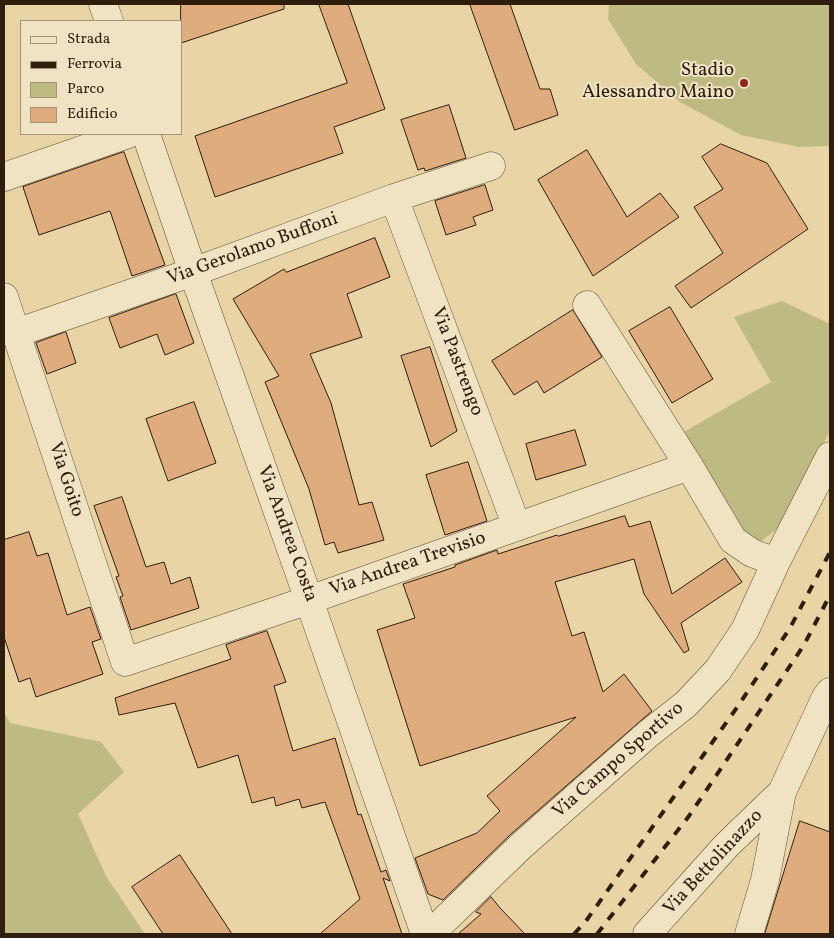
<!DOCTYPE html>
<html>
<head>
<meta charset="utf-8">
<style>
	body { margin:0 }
	#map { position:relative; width:834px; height:938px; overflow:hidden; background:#e8d4a4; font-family:Vollkorn,serif }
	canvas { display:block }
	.frame { position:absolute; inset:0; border:5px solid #2f1d0e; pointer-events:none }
	.legend { position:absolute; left:20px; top:20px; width:162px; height:115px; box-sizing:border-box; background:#f0e3c4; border:1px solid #a3947b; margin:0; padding:6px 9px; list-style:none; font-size:15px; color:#2f1d0e }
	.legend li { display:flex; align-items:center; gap:10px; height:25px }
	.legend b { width:25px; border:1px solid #a3947b }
</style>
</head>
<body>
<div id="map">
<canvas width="834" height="938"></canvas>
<div class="frame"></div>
<ul class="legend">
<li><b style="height:6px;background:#f0e3c4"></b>Strada</li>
<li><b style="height:6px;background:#2f1d0e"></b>Ferrovia</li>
<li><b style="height:14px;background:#bdbb81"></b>Parco</li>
<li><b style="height:14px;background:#dfac7e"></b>Edificio</li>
</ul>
</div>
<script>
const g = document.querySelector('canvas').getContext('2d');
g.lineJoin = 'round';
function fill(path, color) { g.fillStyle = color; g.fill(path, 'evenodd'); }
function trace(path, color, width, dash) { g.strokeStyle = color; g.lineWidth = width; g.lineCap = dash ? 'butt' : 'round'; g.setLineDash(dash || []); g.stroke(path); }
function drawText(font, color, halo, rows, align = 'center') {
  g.font = font + ' Vollkorn,serif'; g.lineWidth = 4; g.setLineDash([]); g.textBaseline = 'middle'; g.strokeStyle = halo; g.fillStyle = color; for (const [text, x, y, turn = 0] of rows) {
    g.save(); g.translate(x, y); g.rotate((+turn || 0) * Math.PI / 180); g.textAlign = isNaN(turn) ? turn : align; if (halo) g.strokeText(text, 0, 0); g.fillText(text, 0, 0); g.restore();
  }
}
fill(new Path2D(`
	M609,4H830V146L799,147L741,135L680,102L636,64L608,19Z
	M782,301L830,324V431L781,526L761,541L744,538L682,433L771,382L734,317Z
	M4,712L10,723L101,742L124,772L78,814L106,876L145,934H4Z`), '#bdbb81');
const building = new Path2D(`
	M181,4H284V9L181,43Z
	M319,4H348L385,109L334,127L343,153L215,197L195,136L347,83Z
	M470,4H510L540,89H550L558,115L515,130Z
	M449,105L466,158L425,171L424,168L418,170L401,120Z
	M721,144L767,163L808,229L691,308L675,286L723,253L694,207L723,189L702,157Z
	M587,150L627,217L660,193L679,217L593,276L538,180Z
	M124,152L165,265L132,276L110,211L39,235L23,187Z
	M485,185L493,210L473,217L476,225L446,235L435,201Z
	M375,238L390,277L347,294L362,337L310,354L331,403L359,505L372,502L384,540L338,553L334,542L325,545L309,489L265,382L279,376L233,299L284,269L286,272Z
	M176,294L194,343L165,355L157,334L120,348L109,318Z
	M670,307L713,379L672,403L629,331Z
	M573,310L602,357L544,393L537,381L514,395L492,361Z
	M66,332L76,363L47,374L36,343Z
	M430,347L457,431L431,447L401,356Z
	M194,402L216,463L168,481L146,419Z
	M575,430L586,465L536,480L526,444Z
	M468,462L487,521L445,535L426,475Z
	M122,497L146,567L164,562L171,584L190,577L199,608L131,630L120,597L123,596L116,577L119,576L94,506Z
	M625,516L629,527L650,521L672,594L725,558L742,582L681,623L689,650L684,653L644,594L634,559L555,582L572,636L584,632L603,692L624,674L652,711L511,834L443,900L428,894L415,858L477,833L500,811L487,796L576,717L420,766L377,630L415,618L403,584L455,567V565L497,550L498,554L557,535L558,536Z
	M29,532L37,556L48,553L67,615L90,607L101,639L92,642L103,674L36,697L30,678L19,682L4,637V540Z
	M267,631L286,682L274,686L293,751L335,738L358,815L361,814L381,872L386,870L390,881L383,878L402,934H320L360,899L325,802L302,808L299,799L276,806L274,797L252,803L238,755L198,768L175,703L119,715L115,698L231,659L226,645Z
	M800,821L830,832V934H765Z
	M180,855L232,934H163L132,887Z
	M491,897L501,909L525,934H458L481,914L476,912Z`);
fill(building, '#dfac7e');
trace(building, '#2f1d0e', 1);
const street = new Path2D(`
	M103,4L109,21
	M146,134L193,272L309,600L425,934
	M4,177L128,134
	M394,198L517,527
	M4,297L125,662L309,600L689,466
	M587,305L689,466L733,540L752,553L776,562
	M16,333L193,272L394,198L491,166
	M430,934L521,846L648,734L686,704L718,670L745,630L776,562L830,456
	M647,934L726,846L782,792
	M749,934L765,880L782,792L826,697L830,692`);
trace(street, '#5d4b34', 29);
trace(street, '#f0e3c4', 28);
trace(new Path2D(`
	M574,934L586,921L738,706L790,628L830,552
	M597,934L689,816L804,645L830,595`), '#2f1d0e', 4, [9, 9]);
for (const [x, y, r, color] of [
	[744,83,5,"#8f2418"]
]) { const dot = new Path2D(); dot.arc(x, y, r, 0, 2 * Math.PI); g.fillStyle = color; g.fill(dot); trace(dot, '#f0e3c4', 2); }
drawText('19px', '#2f1d0e', '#f0e3c4', [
	["Stadio",734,72],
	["Alessandro Maino",734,94]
], 'right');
drawText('19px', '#2f1d0e', '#f0e3c4', [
	["Via Gerolamo Buffoni",253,250,-20],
	["Via Pastrengo",456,362,69],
	["Via Goito",65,480,72],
	["Via Andrea Costa",286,534,70],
	["Via Andrea Trevisio",408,565,-19],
	["Via Campo Sportivo",619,761,-41],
	["Via Bettolinazzo",714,863,-47]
]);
</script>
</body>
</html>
